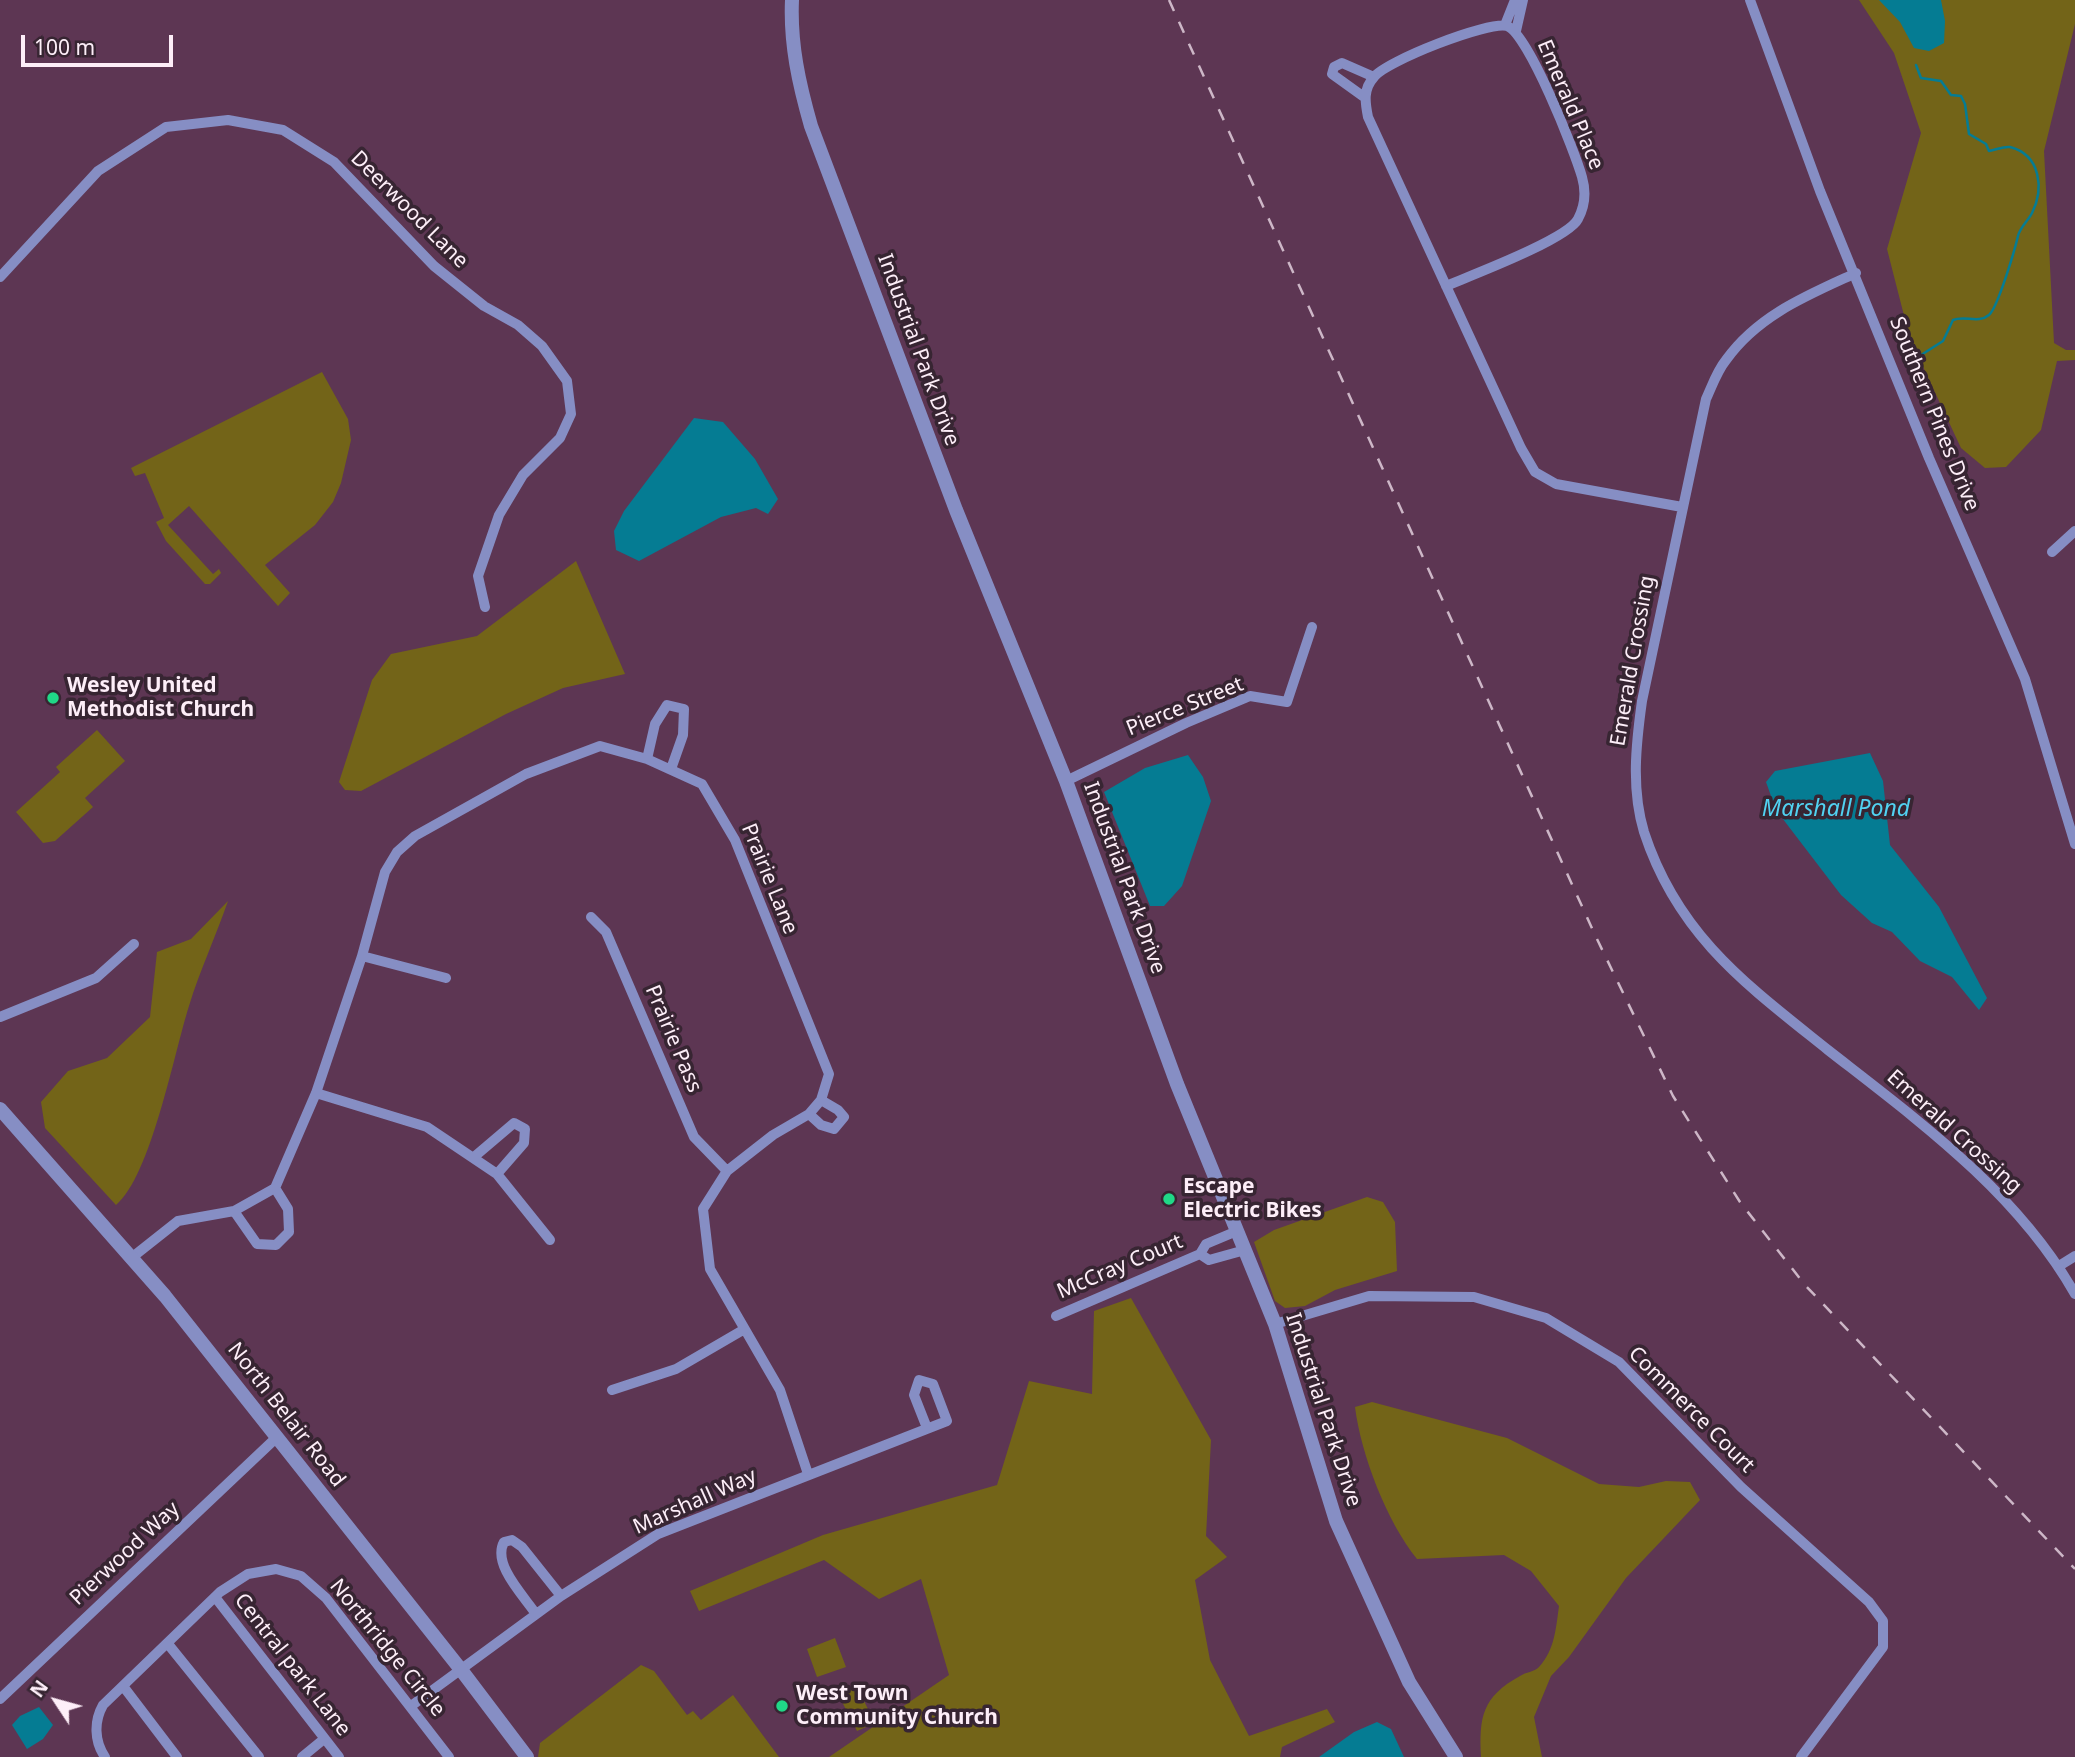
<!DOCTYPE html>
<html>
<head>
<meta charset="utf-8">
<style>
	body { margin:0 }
	#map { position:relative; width:2075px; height:1757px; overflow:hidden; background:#5d3653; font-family:"Noto Sans",sans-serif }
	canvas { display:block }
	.north { position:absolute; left:21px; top:1666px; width:70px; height:70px; -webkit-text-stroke:5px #372532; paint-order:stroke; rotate:306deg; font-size:19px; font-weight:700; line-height:28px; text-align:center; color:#fdeef8 }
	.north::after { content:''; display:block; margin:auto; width:24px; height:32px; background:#fdeef8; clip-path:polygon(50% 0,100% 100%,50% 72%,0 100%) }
	.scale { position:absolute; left:21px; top:35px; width:152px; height:32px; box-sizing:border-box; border:4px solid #fdeef8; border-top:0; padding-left:9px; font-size:21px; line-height:24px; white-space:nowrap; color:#fdeef8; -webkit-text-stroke:5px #372532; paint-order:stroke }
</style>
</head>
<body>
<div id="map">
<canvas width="2075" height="1757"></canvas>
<div class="north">N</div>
<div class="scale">100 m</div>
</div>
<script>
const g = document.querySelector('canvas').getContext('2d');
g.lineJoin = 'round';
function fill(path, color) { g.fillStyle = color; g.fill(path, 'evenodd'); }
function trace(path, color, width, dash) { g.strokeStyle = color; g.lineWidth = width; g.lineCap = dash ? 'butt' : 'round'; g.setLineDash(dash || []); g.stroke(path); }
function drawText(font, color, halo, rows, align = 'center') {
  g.font = font + ' "Noto Sans",sans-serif'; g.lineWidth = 7; g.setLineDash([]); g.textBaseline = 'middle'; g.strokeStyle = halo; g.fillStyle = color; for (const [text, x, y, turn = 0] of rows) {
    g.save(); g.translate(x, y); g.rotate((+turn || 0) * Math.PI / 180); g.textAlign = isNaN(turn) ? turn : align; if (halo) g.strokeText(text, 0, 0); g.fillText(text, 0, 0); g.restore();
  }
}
fill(new Path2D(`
	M1859,0H2075V24L2044,151L2054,343L2066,350H2075V360L2057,361L2041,430L2006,467L1985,468L1961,448L1910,339L1887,249L1921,133L1894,53Z
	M322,372L348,419L351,440L341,483L333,502L315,525L265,565L290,593L278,606L189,506L168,525L213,574L219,569L221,573L210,584H205L166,541L156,522L164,518L145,473L135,476L131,468Z
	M576,561L625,674L563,688L506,714L361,791L345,790L339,782L372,680L391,654L477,636Z
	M97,730L125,761L85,798L93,807L55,841L43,843L16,812L60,772L56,767Z
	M228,901C216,936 200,970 189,1006C174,1053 151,1176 116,1205L45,1128L41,1102L68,1071L107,1058L150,1017L157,952L191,939Z
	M1367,1197L1383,1202L1395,1222L1397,1271L1335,1290L1305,1306L1285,1308L1275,1301L1254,1242L1274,1230Z
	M1131,1298L1211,1440L1206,1536L1227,1557L1195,1580L1210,1660L1249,1736L1327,1709L1335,1722L1282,1747L1280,1757H829L949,1675L921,1579L879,1599L824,1560L699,1611L690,1591L823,1535L997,1485L1029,1381L1092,1394L1094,1311Z
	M1372,1402L1507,1438L1599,1484L1639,1487L1666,1481L1690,1482L1700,1500L1626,1578L1569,1657L1551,1676L1534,1717L1542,1757H1481C1479,1717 1482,1697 1520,1676C1526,1672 1534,1672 1539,1667C1555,1650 1556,1627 1559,1606L1531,1571L1504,1555L1417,1559C1387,1522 1361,1455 1355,1407Z
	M835,1638L846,1667L817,1677L807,1649Z
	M641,1665L654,1671L687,1715L693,1711L701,1720L733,1695L779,1757H538L540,1743Z
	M857,1687L875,1723L857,1731L839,1696Z`), '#736418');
fill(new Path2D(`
	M1879,0H1941L1945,21L1944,43L1929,51L1914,48L1900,22Z
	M694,418L723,422L755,459L778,499L768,514L756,508L721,517L639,561L616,550L614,531L624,511Z
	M1870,753L1883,781L1890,845L1939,907L1987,998L1979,1010L1952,977L1920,961L1892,932L1872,923L1841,895L1776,810L1766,782L1775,771Z
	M1188,755L1203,777L1211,801L1182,886L1164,906H1150L1104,792L1145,768Z
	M39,1707L53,1725L43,1739L27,1749L12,1725L20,1716Z
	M1377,1722L1391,1729L1404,1757H1319L1354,1732Z`), '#057c93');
trace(new Path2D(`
	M1907,364L1943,341L1953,320C1965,315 1978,324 1989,315C1998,307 2015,249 2018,236C2020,227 2028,221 2032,213C2044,189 2041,155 2010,147C2003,146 1996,150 1989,151L1986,144L1969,134L1965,104L1961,96L1951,95L1941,81L1921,78L1916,65`), '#057c93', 2.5);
trace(new Path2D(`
	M1750,0L1820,191L1929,458L2025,679L2075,844
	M1505,25L1515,0
	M1516,31L1523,0
	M1364,97L1332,74L1334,67L1342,63L1374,77
	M1856,273C1808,295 1758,315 1726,360C1717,371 1712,386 1706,399L1642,701C1636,744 1631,789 1644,832C1678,936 1747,985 1828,1050C1919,1121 2017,1192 2075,1294
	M0,277L98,171L166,127L228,120L283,130L334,162L434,266L484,306L518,325L542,346L567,381L571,414L560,438L523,475L499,515L478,576L485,607
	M1446,286C1472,275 1568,239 1578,219C1585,206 1586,191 1582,177C1575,152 1528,33 1507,26C1488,21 1386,61 1374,77C1363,89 1365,102 1368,117L1521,448L1535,472L1556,484L1682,507
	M2052,552L2075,531
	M647,759L655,724L667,705L684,709L683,735L671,769
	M1066,781L1186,723L1250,696L1287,702L1312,627
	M591,917L606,932L694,1137L727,1171
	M362,956L446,978
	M0,1017L96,978L134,944
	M316,1093L427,1127L497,1174L550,1240
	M809,1114L821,1125L834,1129L844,1117L838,1110L821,1100
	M474,1157L514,1123L525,1129L524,1143L497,1174
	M234,1211L257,1244L276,1245L289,1232L288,1209L275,1188
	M1200,1254L1209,1260L1245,1250
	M130,1259L178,1221L234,1211L275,1188L316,1093L362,956L385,872L397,852L415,836L526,774L600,746L647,759L702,784L735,840L829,1074L821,1100L809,1114L773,1135L727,1171L703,1209L710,1269L780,1390L808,1474
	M2059,1266L2075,1256
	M1056,1316L1200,1254L1206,1244L1237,1231
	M1275,1324L1369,1296L1474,1297L1546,1318L1619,1362L1741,1487L1869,1602L1883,1621V1647L1801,1757
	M612,1390L676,1369L743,1330
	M215,1597L339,1757
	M536,1614C523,1595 492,1564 504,1542L512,1540L522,1547L561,1596
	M168,1644L259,1757
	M123,1686L177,1757
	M0,1699L276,1438
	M411,1706L561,1596L658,1534L947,1421L933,1384L919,1380L914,1395L927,1428
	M105,1757C94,1741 94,1721 103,1705L220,1592L248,1574L276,1569L301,1576L326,1598L449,1757
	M302,1757L324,1739`), '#868ec4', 10);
trace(new Path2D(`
	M792,0C790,44 799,84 811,126L956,510L1066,781L1177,1084L1275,1324L1336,1521L1409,1682L1456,1757
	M0,1109L165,1296L462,1671L527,1757`), '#868ec4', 14);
trace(new Path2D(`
	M1169,0L1596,937L1673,1096L1740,1202L1805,1285L2075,1569`), '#cdb7c7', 2.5, [12, 12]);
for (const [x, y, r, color] of [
	[53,698,7,"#20d887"],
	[1169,1199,7,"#20d887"],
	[782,1706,7,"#20d887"]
]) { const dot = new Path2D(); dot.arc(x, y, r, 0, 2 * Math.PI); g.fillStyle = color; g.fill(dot); trace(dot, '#372532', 2.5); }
drawText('21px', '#fdeef8', '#372532', [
	["Emerald Place",1570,105,67],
	["Deerwood Lane",409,210,45],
	["Industrial Park Drive",918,350,70],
	["Southern Pines Drive",1934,414,68],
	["Emerald Crossing",1633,661,-80],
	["Pierce Street",1185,707,-22],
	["Industrial Park Drive",1124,878,70],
	["Prairie Lane",769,879,68],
	["Prairie Pass",673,1039,67],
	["Emerald Crossing",1954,1132,42],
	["McCray Court",1120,1267,-23],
	["Industrial Park Drive",1323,1410,72],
	["Commerce Court",1691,1410,45],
	["North Belair Road",286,1415,52],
	["Marshall Way",695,1502,-24],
	["Pierwood Way",125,1554,-43],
	["Northridge Circle",387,1648,51],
	["Central park Lane",292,1665,52]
]);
drawText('bold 21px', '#fdeef8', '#372532', [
	["Wesley United",67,686],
	["Methodist Church",67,710],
	["Escape",1183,1187],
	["Electric Bikes",1183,1211],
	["West Town",796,1694],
	["Community Church",796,1718]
], 'left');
drawText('italic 23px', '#51d2f1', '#372532', [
	["Marshall Pond",1836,809]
]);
</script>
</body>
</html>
